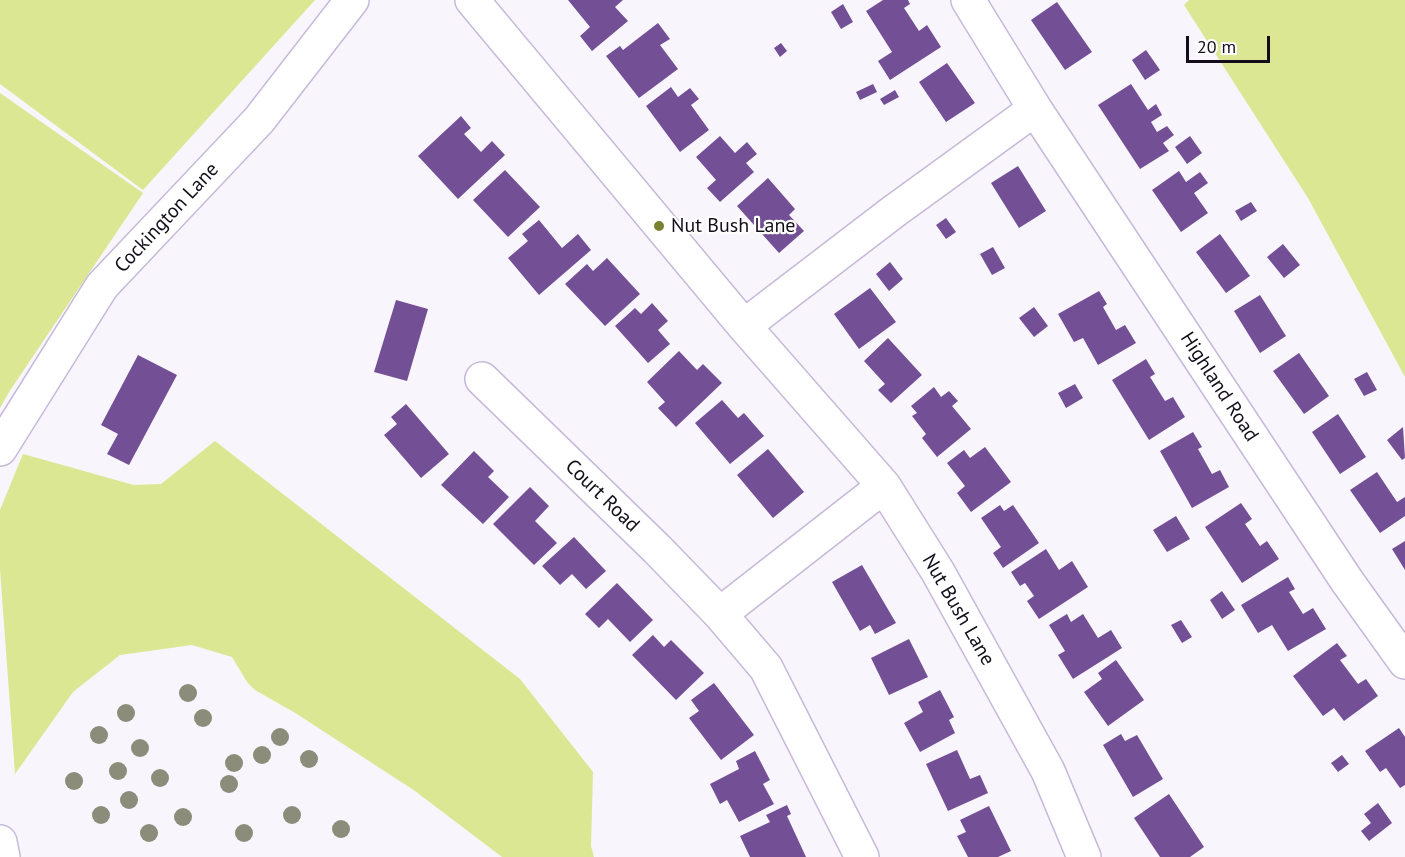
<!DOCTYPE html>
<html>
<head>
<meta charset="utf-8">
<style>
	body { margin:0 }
	#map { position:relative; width:1405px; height:857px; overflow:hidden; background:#f8f5fc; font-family:"PT Sans",sans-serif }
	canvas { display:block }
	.scale { position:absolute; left:1186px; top:36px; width:84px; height:27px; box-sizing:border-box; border:3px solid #130e19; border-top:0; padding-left:8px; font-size:18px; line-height:21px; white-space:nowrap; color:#130e19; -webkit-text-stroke:4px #fff; paint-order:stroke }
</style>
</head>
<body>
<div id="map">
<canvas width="1405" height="857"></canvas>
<div class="scale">20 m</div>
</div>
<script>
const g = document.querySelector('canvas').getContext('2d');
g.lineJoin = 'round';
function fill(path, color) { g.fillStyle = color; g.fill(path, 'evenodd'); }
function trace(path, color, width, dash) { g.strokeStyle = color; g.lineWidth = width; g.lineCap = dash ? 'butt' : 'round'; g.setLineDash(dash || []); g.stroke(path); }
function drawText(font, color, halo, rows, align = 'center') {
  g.font = font + ' "PT Sans",sans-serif'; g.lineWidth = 4.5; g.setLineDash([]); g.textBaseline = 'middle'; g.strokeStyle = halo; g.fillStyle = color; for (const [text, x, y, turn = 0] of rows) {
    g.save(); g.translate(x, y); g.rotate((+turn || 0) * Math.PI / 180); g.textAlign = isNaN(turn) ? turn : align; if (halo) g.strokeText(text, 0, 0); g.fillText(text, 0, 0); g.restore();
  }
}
fill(new Path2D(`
	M0,0H315L143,190L0,84Z
	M1189,0H1405V377L1308,198L1184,5Z
	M0,93L143,193L9,392L0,408Z
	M215,441L520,679L593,772L591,846L594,857H502L415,791L297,714L255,690L247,682L232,657L192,645L120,655L73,692L15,774L0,569V510L23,454L134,485L161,484Z`), '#dbe792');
fill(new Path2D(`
	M568,0H623L615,7L628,21L592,51L580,36L590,27Z
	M883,0H908L910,4L904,8L919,31L927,25L941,47L890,80L878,61L892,52L866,11Z
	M1057,2L1092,52L1065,70L1031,20Z
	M843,4L853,22L841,29L831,12Z
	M658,23L670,39L660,45L678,69L639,98L606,56L620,46L623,50Z
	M781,43L787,51L780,57L774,48Z
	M1146,50L1160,70L1145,80L1132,60Z
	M947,63L975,103L946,122L919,82Z
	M873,84L877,92L860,100L856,92Z
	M1131,84L1148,110L1156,104L1162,115L1151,122L1157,132L1167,126L1174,135L1163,143L1169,151L1140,169L1098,105Z
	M671,87L678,97L690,88L699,99L691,105L709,130L680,152L646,106Z
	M895,90L899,97L884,105L880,99Z
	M461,116L471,128L464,134L481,152L492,141L505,155L458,199L418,156Z
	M720,136L735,153L747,142L757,154L746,163L754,172L720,202L707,188L716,180L696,157Z
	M1190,136L1202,153L1187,164L1175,147Z
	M1018,166L1046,211L1019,228L991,183Z
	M505,170L540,207L508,237L473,200Z
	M1179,171L1186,182L1200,172L1208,183L1194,193L1208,213L1181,232L1152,190Z
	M768,178L795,209L789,215L804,231L779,253L737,206Z
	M1251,202L1257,211L1241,221L1235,211Z
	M946,218L956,232L946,239L936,225Z
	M539,220L562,248L578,234L591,250L539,295L508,258L528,241L522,234Z
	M1220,234L1250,276L1226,293L1196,252Z
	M1283,244L1300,265L1284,278L1267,257Z
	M993,247L1005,268L992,275L980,254Z
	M607,258L640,294L605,326L565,284L587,264L593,271Z
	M890,262L903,279L889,291L876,274Z
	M870,288L896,322L859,349L834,314Z
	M1099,291L1107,304L1103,307L1116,330L1125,325L1136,343L1098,365L1083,338L1074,342L1058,314Z
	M1260,295L1286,336L1260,353L1234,311Z
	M396,300L428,309L407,381L374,372Z
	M652,303L668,321L658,330L670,344L648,363L615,326L635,308L641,314Z
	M1034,307L1048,326L1034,337L1019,318Z
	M888,338L922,375L891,403L878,390L885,384L864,361Z
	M679,351L697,370L703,364L722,383L676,427L658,408L665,402L647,382Z
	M1299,353L1329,396L1304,414L1273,371Z
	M138,355L177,375L129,465L107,454L118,434L101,425Z
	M1146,359L1155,374L1150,377L1165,401L1173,397L1185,417L1149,440L1112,380Z
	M1367,372L1377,390L1364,396L1354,379Z
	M1075,384L1083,398L1066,408L1058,393Z
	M934,387L941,397L949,391L958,401L952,406L971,429L937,457L922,438L926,434L912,416L917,413L911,406Z
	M722,400L738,418L744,413L764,436L730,464L695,423Z
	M406,404L449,454L421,478L384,435L397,424L391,417Z
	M1338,414L1366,457L1340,474L1312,432Z
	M1403,427L1405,458L1402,460L1387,440Z
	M1193,432L1202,447L1198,449L1212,474L1220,470L1229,487L1192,508L1160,451Z
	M985,447L1011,482L971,512L957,493L965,486L947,463L964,450L970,458Z
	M768,449L804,492L773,518L737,475Z
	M474,451L494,471L488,477L509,497L483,524L441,485Z
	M1377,472L1397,502L1405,497V516L1380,533L1350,490Z
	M530,487L549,506L535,521L557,543L534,565L493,524Z
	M1241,503L1252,519L1245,524L1260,546L1267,541L1279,559L1242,583L1205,527Z
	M1000,505L1004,511L1013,505L1039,543L1003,568L993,553L1001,547L981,518Z
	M1176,516L1190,539L1167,552L1153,530Z
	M574,537L606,571L586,589L572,574L560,585L542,566Z
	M1405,541V570L1392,549Z
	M1046,549L1059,570L1072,561L1088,587L1039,619L1027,601L1034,596L1025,583L1020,586L1011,572Z
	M862,565L896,623L875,634L870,625L860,631L832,582Z
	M1288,577L1295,589L1289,592L1303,614L1313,608L1326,629L1288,651L1272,625L1258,633L1241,605Z
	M617,583L653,620L630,642L608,619L599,628L585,614Z
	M1222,591L1235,610L1222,619L1210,600Z
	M1067,614L1071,622L1083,614L1098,638L1111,630L1122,648L1073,679L1058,655L1065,651L1049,625Z
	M1181,620L1192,637L1182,643L1171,625Z
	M653,635L664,647L671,640L704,673L676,700L632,655Z
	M909,639L928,677L889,695L871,658Z
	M1337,643L1347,656L1340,660L1358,684L1366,679L1378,696L1344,721L1334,708L1323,716L1293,676Z
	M1116,660L1144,700L1108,726L1084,692L1102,679L1098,673Z
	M714,683L754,735L721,760L689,718L699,711L691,700Z
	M940,690L954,717L949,720L955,733L920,752L904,723L923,712L918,702Z
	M1399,728L1405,737V785L1400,788L1386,768L1380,772L1365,751Z
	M1121,734L1125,741L1137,735L1163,779L1133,797L1103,745Z
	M957,750L970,779L980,775L988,793L948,811L926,764Z
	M755,751L770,780L763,784L774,804L739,822L727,800L720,804L710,784L739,769L736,761Z
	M1342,755L1349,764L1338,772L1331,763Z
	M1169,794L1204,847L1190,857H1160L1134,818Z
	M1378,803L1392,823L1369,841L1361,831L1371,823L1364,814Z
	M787,805L791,814L787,816L806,857H750L740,836L770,822L766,815Z
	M989,806L1011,851L998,857H968L957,836L966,832L960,820Z`), '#735096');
const minor = new Path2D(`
	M472,0L744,326L884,486L938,572L1048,771L1084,857
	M968,0L1035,109L1347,581L1405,662
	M744,326L893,212L1035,109
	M482,379L657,549L720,614L766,668L862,857
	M0,449L102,286L259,120L352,0
	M720,614L884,486
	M0,842L3,857`);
trace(minor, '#c7b9d9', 36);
trace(minor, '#fff', 33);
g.fillStyle = '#8b8c7a';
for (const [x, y] of [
	[188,693],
	[126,713],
	[203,718],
	[99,735],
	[280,737],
	[140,748],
	[262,755],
	[309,759],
	[234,763],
	[118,771],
	[160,778],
	[74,781],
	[229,784],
	[129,800],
	[101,815],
	[292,815],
	[183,817],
	[341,829],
	[149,833],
	[244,833]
]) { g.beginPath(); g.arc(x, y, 9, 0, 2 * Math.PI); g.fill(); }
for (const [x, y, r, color] of [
	[659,226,6,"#79832f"]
]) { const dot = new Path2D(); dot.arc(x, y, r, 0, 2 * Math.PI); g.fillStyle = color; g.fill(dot); trace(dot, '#fff', 2); }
drawText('20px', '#130e19', '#fff', [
	["Cockington Lane",167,218,-47],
	["Highland Road",1219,387,57],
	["Court Road",602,496,44],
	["Nut Bush Lane",958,610,60]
]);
drawText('20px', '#130e19', '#fff', [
	["Nut Bush Lane",671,226]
], 'left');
</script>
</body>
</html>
